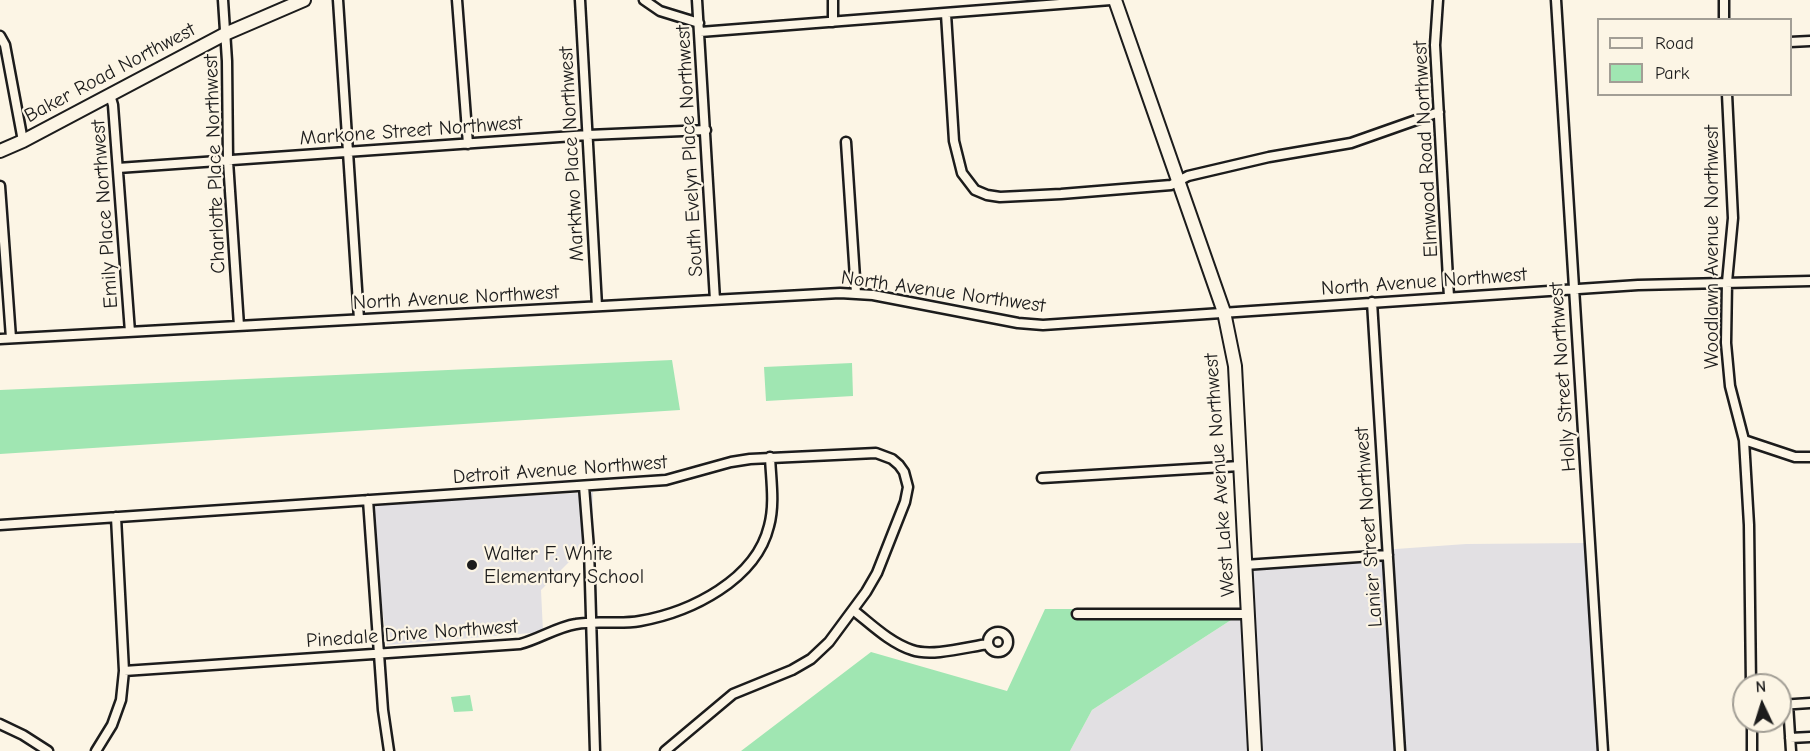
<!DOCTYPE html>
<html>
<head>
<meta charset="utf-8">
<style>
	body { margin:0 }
	#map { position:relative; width:1810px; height:751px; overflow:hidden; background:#fcf5e5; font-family:"Comic Neue",sans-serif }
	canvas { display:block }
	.legend { position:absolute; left:1597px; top:18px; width:195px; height:78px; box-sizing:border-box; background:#fcf5e5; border:2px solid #a29e95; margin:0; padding:8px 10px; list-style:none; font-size:18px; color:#1c1c1c }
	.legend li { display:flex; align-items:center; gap:12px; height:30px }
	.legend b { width:30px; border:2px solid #a29e95 }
	.north { position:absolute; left:1732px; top:673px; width:60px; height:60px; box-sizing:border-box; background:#fcf5e5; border:2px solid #a29e95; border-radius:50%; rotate:356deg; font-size:16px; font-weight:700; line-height:24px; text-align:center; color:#1c1c1c }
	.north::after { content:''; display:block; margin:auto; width:21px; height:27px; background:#1c1c1c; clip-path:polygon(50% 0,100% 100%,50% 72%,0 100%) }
</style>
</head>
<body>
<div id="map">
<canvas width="1810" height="751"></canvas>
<ul class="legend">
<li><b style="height:8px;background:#fcf5e5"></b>Road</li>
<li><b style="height:16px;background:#a0e6b2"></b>Park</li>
</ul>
<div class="north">N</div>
</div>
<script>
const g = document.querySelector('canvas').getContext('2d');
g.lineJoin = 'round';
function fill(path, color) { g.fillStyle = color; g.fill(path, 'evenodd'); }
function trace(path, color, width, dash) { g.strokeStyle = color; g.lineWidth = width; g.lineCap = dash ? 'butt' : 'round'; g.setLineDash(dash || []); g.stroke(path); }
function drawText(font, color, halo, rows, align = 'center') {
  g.font = font + ' "Comic Neue",sans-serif'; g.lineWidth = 4.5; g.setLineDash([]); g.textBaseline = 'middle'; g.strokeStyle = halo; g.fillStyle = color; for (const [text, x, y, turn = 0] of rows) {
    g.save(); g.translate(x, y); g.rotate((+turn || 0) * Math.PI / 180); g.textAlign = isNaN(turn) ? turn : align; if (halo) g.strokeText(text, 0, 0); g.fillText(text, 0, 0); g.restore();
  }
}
fill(new Path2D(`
	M593,492L592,539L541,590L543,632L387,645L369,505Z
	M1587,543L1604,751H1070L1092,710L1248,609L1255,559L1466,544Z`), '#e2e0e3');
fill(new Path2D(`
	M672,360L680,410L0,454V390Z
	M852,363L853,396L766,401L764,367Z
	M1045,609H1248L1092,710L1070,751H741L871,652L1007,691Z
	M470,695L473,711L454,712L451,697Z`), '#a0e6b2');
const street = new Path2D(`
	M223,0L227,61L228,161L239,326
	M338,0L359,319
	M457,0L468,144
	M580,0L597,306
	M644,0L660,11L699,23
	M697,0L715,300
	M833,0V22
	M1438,0L1435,45L1449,297
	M1556,0L1603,751
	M1724,0V20
	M946,14L954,141L962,173L975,190L987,195L1000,197L1061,194L1171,185L1188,176L1269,157L1351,143L1439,112
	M700,32L1111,0
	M0,36L5,45L23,141
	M1790,42L1810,41
	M1727,94L1733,218L1727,282L1726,343L1730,386L1744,440L1749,525L1751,685
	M110,95L113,105L130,332
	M846,142L856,293
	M118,168L588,135L706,130
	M0,186L11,338
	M1372,302L1400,751
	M0,339L840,293L873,295L1018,323L1043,325L1638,285L1810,281
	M1744,440L1795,457H1810
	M1042,478L1240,466
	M584,486L589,549L595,751
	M368,500L383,710L389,751
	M0,525L666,480L731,462L750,459L876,453L892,459L899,465L904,472L908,487L905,502L877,573L866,592L829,642L811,659L792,670L733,694L665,751
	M1245,565L1388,555
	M853,610C871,624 890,643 912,650C932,657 967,647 988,644
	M1077,614H1248
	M988 642a10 10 0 1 1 20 0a10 10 0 1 1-20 0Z
	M124,671L520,644C539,639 557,627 576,624C597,620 619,625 640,621C691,612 756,580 769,526C775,504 771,480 770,457
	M1788,704L1791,751
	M1780,705L1810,703
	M1752,721V751
	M0,724L23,735L48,751
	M1790,738L1810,737
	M96,751L112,725L121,700L124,671L116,517`);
const secondary = new Path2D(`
	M1115,0L1224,312L1235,366L1255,751
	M0,151L23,141L225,34L304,0`);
trace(street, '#1c1c1c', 13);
trace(secondary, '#1c1c1c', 16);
trace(street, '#fcf5e5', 8);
trace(secondary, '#fcf5e5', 12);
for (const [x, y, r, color] of [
	[472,565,6,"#1c1c1c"]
]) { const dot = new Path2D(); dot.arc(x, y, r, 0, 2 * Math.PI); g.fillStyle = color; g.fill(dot); trace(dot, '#fcf5e5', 2); }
drawText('20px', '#1c1c1c', '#fcf5e5', [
	["Baker Road Northwest",110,73,-28],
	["Markone Street Northwest",411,131,-4],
	["Elmwood Road Northwest",1426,149,-93],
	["South Evelyn Place Northwest",690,151,-93],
	["Marktwo Place Northwest",572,154,-93],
	["Charlotte Place Northwest",215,164,-92],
	["Emily Place Northwest",105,214,-94],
	["Woodlawn Avenue Northwest",1712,247,-90],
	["North Avenue Northwest",1424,282,-4],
	["North Avenue Northwest",943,292,8],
	["North Avenue Northwest",456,298,-3],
	["Holly Street Northwest",1563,377,-94],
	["Detroit Avenue Northwest",560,470,-4],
	["West Lake Avenue Northwest",1220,475,-94],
	["Lanier Street Northwest",1369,527,-94],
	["Pinedale Drive Northwest",412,634,-4]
]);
drawText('20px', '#1c1c1c', '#fcf5e5', [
	["Walter F. White",484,554],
	["Elementary School",484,577]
], 'left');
</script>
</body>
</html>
